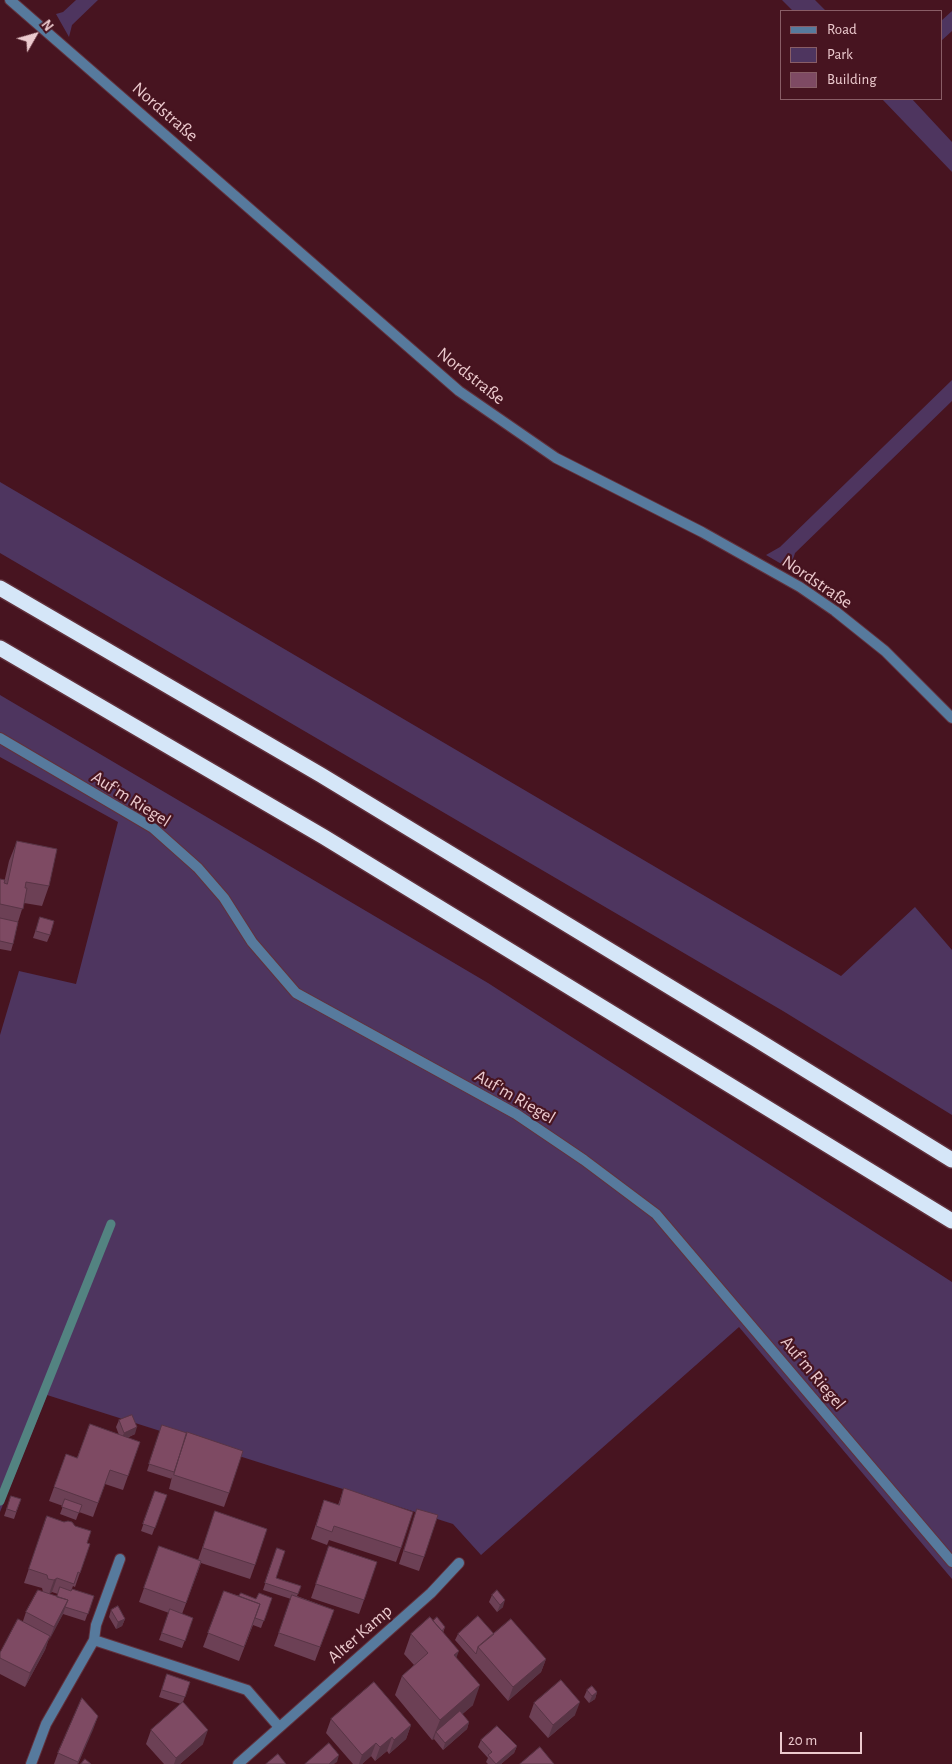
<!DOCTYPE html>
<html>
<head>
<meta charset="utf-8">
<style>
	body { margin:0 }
	#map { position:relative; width:952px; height:1764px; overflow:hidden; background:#471420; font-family:"Alegreya Sans",sans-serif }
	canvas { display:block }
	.legend { position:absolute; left:780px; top:10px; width:162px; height:90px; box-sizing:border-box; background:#471420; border:1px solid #895d66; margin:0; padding:6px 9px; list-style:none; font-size:15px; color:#eccace }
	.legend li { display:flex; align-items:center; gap:10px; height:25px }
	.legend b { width:25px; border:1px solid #895d66 }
	.north { position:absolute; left:10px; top:10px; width:50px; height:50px; -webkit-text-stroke:4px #471420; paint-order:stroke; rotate:52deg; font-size:14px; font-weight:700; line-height:20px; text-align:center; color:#eccace }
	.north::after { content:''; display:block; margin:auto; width:18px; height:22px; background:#eccace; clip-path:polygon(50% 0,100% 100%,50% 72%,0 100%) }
	.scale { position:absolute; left:780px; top:1732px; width:82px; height:22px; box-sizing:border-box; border:2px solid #eccace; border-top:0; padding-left:6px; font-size:15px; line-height:18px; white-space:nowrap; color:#eccace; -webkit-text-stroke:4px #471420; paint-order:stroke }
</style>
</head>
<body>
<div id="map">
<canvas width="952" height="1764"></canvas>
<ul class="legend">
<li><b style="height:6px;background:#577a9d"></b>Road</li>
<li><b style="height:14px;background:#4e355f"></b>Park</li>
<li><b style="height:14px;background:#7e4a63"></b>Building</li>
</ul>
<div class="north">N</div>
<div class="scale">20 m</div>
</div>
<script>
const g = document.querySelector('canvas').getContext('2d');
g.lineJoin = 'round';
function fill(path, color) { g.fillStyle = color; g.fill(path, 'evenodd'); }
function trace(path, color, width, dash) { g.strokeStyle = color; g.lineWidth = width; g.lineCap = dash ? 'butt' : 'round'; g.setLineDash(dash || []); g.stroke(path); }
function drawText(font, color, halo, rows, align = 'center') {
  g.font = font + ' "Alegreya Sans",sans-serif'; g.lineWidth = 4.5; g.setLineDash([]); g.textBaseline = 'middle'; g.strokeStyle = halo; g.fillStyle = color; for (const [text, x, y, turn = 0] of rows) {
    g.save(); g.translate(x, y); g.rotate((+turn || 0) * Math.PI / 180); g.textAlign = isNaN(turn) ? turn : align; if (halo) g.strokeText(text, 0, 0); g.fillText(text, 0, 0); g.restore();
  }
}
fill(new Path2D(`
	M76,0H98L72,25L69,37L56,14L63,12Z
	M782,0H815L826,11H793Z
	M952,11V31L941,41V21Z
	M882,99H912L952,142V172Z
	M952,380V401L795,553L790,569L766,555L780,547Z
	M0,482L841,976L915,907L952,950V1115L783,1011L0,553Z
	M0,695L488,983L952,1282V1579L739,1327L481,1555L453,1524L47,1395L0,1512V1035L19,971L76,984L118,822L0,757Z`), '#4e355f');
trace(new Path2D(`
	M0,1501L111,1224`), '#538381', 9);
const street = new Path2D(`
	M10,0L459,391L556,458L702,532L800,587L835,611L885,651L952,718
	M0,738L153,828L198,868L224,898L252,942L296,993L516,1114L584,1160L656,1214L952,1562
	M94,1640L247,1690L279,1727
	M31,1764L46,1724L94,1640L96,1625L120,1559
	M238,1764L431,1593L459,1563`);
const highway = new Path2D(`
	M0,588L321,775L754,1038L952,1160
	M0,648L324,837L952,1221`);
trace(street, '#61313c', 12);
trace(highway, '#61313c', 18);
trace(street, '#577a9d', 10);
trace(highway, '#d5e6f8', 15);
fill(new Path2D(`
	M17,841L49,886L42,906L24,903L18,922L13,944L11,951L0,949V879L4,883L9,861Z
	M40,917L50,935L47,942L33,938Z
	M119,1420L135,1434L127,1438L140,1442L123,1490L105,1484L93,1517L79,1512L76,1520L60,1514L63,1506L49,1501L66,1454L77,1458L119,1435L116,1427Z
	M162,1425L229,1493L224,1507L169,1489L172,1477V1479L147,1471Z
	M344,1488L401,1548L396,1562L329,1540L327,1545L311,1539L324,1500L338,1505Z
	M155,1491L167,1495L152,1535L141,1531Z
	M11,1496L21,1499L14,1519L4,1516Z
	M417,1509L424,1557L419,1571L399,1564Z
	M215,1511L255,1565L250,1579L201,1563L182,1614L193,1618L182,1648L159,1640L169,1613L139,1602L159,1546L198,1560Z
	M42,1530L90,1544L75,1587L73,1586L71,1591L94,1596L85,1621L63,1614L48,1641L45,1650L25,1687L0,1674V1653L23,1621L26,1612L43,1592L42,1588L24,1583ZM52,1592L58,1594L57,1597L49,1594Z
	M329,1546L364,1600L359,1614L311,1598Z
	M277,1548L276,1578L301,1586L297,1596L334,1610L315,1661L274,1646L291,1599L263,1590Z
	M224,1591L239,1596L256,1599L272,1598L261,1628L253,1625L239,1661L203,1647Z
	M492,1595L503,1607L497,1612L489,1602Z
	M111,1610L125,1619L122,1626L116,1629L109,1617Z
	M433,1621L445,1627L443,1633L456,1658L473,1705L462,1714L469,1722L467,1729L443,1750L434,1739L432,1740L395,1695L402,1676L414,1665L404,1654L411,1634Z
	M458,1634H494L546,1659L541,1672L508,1701L455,1640Z
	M167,1674L190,1682L183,1702L203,1744L180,1764H164L146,1744L151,1730L181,1704L159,1697Z
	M587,1690L597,1692L595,1699L589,1703L584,1697Z
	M534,1703L575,1715L548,1738L529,1717Z
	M98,1716L78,1764H54L58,1753Z
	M331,1719L411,1725L406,1739L389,1754L387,1751L375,1761L371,1756L362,1764H353L326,1733Z
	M481,1740L517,1746L514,1753L501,1764H488L486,1762L488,1758L478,1747Z`), '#6c4055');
fill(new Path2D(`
	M137,1427L135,1434L121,1440L124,1433Z
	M57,1578L52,1592L49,1594L54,1580Z
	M68,1600L63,1614L49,1641L54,1627Z
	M505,1600L503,1607L497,1612L500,1605Z
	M125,1619L122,1626L116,1629L118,1622Z
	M50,1636L45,1650L25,1687L30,1673Z
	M459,1651L451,1671L454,1655Z
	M546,1659L541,1672L508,1701L513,1687Z
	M480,1685L473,1705L439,1735L436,1732L434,1739L432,1740L440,1720Z
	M597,1692L595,1699L589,1703L592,1696Z
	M580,1702L575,1715L548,1738L553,1725Z
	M98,1716L93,1730L78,1764H77Z
	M469,1722L467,1729L443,1750L445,1743Z
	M411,1725L406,1739L389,1754L394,1740Z
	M208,1730L203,1744L180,1764H174L176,1758Z
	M392,1737L387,1751L375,1761L380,1747Z
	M376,1743L371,1756L362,1764H359L362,1755Z
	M517,1746L514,1753L501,1764H496Z
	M339,1755L337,1762L334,1764H329Z`), '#583445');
const building = new Path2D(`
	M17,841L57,849L49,886L26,882L25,888H27L23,909L0,904V879L5,880L4,883L7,884Z
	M40,917L54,921L50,935L36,931Z
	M0,918L18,922L13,944L0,941Z
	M132,1415L137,1427L124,1433L119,1420Z
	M90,1424L140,1442L128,1476L110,1470L98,1503L54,1487L66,1454L77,1458Z
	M162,1425L187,1433L174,1472L149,1464Z
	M187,1432L243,1451L229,1493L174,1475Z
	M344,1488L413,1512L401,1548L334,1526L332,1532L316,1526L324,1500L339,1505Z
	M155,1491L167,1495L155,1528L143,1524Z
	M11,1496L21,1499L16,1512L7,1509Z
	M65,1499L82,1505L79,1513L62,1507Z
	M417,1509L438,1515L424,1557L404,1551Z
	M215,1511L267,1529L255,1565L203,1548Z
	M47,1516L64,1522L68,1521L72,1522L75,1526L91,1531L87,1543L90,1544L80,1573L78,1572L74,1584L57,1578L54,1580L48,1579L47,1575L29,1569Z
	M159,1546L201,1561L186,1603L144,1588Z
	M329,1546L377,1562L364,1600L316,1584Z
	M277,1548L285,1551L276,1578L301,1586L298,1594L265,1583Z
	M60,1587L71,1591L72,1589L94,1596L88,1614L65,1607L68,1600L57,1597Z
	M38,1590L68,1600L54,1627L26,1612Z
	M497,1590L505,1600L500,1605L492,1595Z
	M224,1591L260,1604L244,1647L208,1633Z
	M241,1593L256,1599L259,1593L272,1598L264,1621L255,1618L260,1604L239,1596Z
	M292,1595L334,1610L320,1647L279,1633Z
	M118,1606L125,1619L118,1622L111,1610Z
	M170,1609L193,1618L185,1641L162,1633Z
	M478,1616L494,1634L478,1647L476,1654L458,1634Z
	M430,1617L459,1651L454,1655L480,1685L440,1720L402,1676L428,1653L411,1634Z
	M437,1617L445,1627L442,1631L433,1621Z
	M18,1619L50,1636L30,1673L0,1658V1653Z
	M511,1619L546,1659L513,1687L478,1647Z
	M167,1674L190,1682L185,1697L162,1690Z
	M561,1680L580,1702L553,1725L534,1703Z
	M374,1682L411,1725L394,1740L392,1737L380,1747L376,1743L362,1755L331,1719Z
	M592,1686L597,1692L592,1696L587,1690Z
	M82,1698L98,1716L78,1762L58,1753Z
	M183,1702L208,1730L176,1758L151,1730Z
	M460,1711L469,1722L445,1743L436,1732Z
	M497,1726L517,1746L496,1764L488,1755L492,1752L481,1740Z
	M329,1743L339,1755L329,1764H305Z
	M540,1747L554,1764H520Z
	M278,1754L286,1764H266Z
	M85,1759L91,1764H81Z`);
fill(building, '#7e4a63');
trace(building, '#583445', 1);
drawText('18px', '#eccace', '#471420', [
	["Nordstraße",165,112,41],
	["Nordstraße",471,376,38],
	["Nordstraße",817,582,34],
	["Auf'm Riegel",131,799,32],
	["Auf'm Riegel",515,1097,30],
	["Auf'm Riegel",813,1373,50],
	["Alter Kamp",360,1634,-41]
]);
</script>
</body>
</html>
